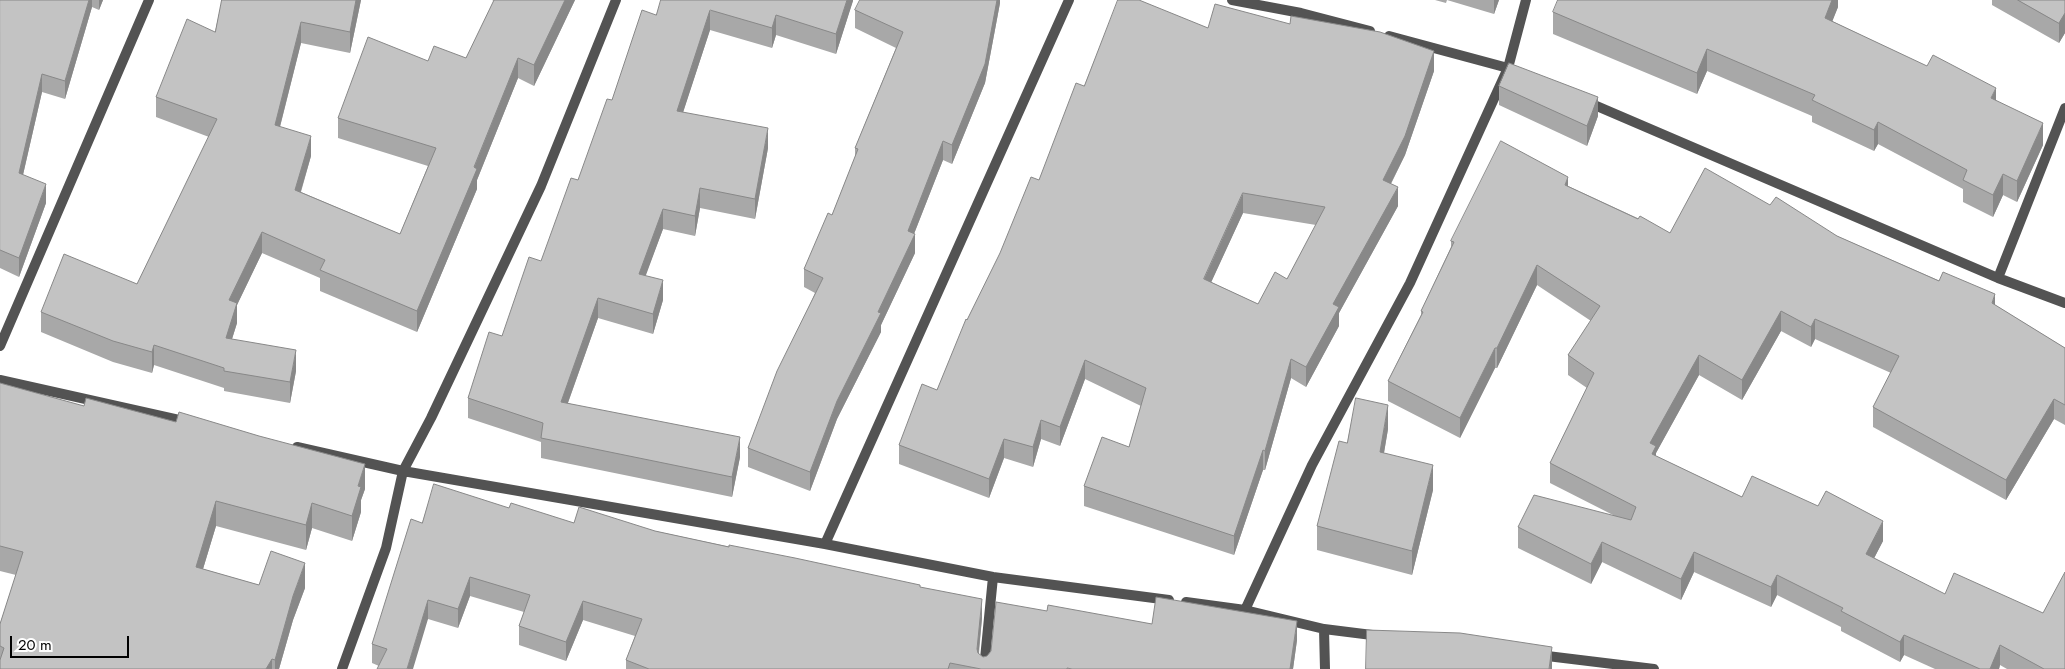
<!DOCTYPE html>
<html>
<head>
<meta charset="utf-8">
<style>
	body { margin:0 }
	#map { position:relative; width:2065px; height:669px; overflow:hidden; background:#fff; font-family:Jost,sans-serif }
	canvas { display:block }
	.scale { position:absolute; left:10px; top:636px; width:119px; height:22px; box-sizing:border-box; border:2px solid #000; border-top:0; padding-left:6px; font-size:15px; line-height:18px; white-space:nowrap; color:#000; -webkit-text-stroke:4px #fff; paint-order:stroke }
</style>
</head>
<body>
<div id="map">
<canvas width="2065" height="669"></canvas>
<div class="scale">20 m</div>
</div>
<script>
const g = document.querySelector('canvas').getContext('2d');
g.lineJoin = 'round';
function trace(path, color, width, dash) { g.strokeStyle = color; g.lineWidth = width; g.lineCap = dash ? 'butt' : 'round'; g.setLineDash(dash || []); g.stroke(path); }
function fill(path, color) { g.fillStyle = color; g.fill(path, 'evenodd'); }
trace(new Path2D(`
	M1232,0L1301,13L1370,31
	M1389,36L1508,68L1519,73
	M1585,101L1998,278L2065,303
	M1998,278L2065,108
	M0,346L149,0
	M0,380L188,422
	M297,447L403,471L825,544L993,577L1169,600
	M825,544L1069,0
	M1186,602L1245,610L1324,629L1380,636
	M1245,610L1312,465L1410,283L1508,68L1526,0
	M1324,629L1325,669
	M1539,655L1654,669
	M342,669L386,548L403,471L431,418L541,186L616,0
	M984,669L993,577`), '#535353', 10);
fill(new Path2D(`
	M0,0H103L99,10L92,7L65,99L42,92L23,175L46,203L19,277L0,268Z
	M222,0H361L350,53L301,43L280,127L311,156L301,192L400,234L428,166L338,138V118L428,61L466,58L494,1L492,0H575L534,86L518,78L477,180V189L417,332L320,291V278L262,253L237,305V323L232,339L296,371L290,403L224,391V388L154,365L152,373L113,362L41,332V312L137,284L209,137L156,117V97L215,32Z
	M853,0L836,54L776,35L772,48L710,30L683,112L768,148L755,219L700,208L695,236L663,229L645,276L663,300L653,334L598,318L568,403L740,457L732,497L541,458V442L468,418V398L502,336L541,261L578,180L612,100L656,15Z
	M1000,0V3L985,83L952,164L943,160L914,234L915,253L881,325V332L837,419L810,491L748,467V448L815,293L804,287V269L832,215L855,157V148L896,48L855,28V10Z
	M1435,0H1499L1494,14L1447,0L1446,3Z
	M1838,0V7L1832,21L1996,100L2043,145L2017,202L2003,195L1993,217L1963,202V189L1878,144L1874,151L1812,122V116L1707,71L1697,94L1553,34V12Z
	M1992,0H2065V33L2059,43L1992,5Z
	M1208,28L1434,71L1405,155L1391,184L1398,206L1339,313V326L1306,387L1291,378L1265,470H1263L1234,555L1084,506V486L1129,447L1141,406L1085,379L1060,446L1041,439L1033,467L1004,458L989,498L899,464V445L937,390L967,320L1039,180L1084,86ZM1243,213L1316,225L1287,279L1258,304L1211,282Z
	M1499,86L1598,116L1587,146L1499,105Z
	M1568,186L1670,233L1770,205L1837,236L1995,305L2065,348V425L2054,419L2006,500L1873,427V407L1891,373L1815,339L1811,347L1781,331L1742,400L1699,375L1656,453V456L1742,497L1883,541L1874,558L2065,669H2007L2000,665L1999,669H1935L1904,655L1900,662L1841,631V627L1777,595L1771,607L1694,572L1681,600L1602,562L1591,584L1518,548V527L1613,515L1550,483V463L1587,388L1568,375V355L1591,321L1537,285L1497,368H1495L1460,438L1388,401V381L1421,315V311L1451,247V241Z
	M0,383L365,489L361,500V512L352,541L312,528L306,550L216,526L203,569L259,585L305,588L293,620L279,669H0V624L16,575L0,571Z
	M1388,429L1384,453L1433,490L1412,575L1317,550V526L1347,443Z
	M509,508L574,523L655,531L920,587L982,618L979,654L983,657L987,656L1047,611L1152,624L1297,640L1293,669H626V660L635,636L583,620L566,661L519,645V626L524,612L470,596L458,628L428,619L379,666L372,663V644L422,523Z`), '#a8a8a8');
fill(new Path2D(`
	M89,0H92V7L65,99V81Z
	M99,0H103L99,10Z
	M356,0H361L350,53V32Z
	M565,0H575L534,86V65Z
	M847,0H853V1L836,54V34Z
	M997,0H1000V3L985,83L952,164V145Z
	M1494,0H1499L1494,14Z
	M1832,0H1838V7L1825,40V18Z
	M710,10V30L677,131V111Z
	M2065,13V33L2059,43V23Z
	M776,15V35L772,48V28Z
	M301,22V43L275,146V125Z
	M1707,49V71L1697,94V73Z
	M1434,51V71L1405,155L1383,199V180Z
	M518,58V78L477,180V189L417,332V311Z
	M42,74V92L19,192V173Z
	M1996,88V110L1991,98Z
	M1598,97V116L1587,146V126Z
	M1878,122V144L1874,151V130Z
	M2043,123V145L2017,202V181Z
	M768,128V148L755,219V199Z
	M311,136V156L295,211V190Z
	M943,141V160L908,249V231Z
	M2003,174V195L1993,217V195Z
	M1568,177V197L1565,185Z
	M46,184V203L19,277V258Z
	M1398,187V206L1339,313V326L1306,387V367L1333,304Z
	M700,188V208L695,236V216Z
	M1243,193V213L1204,298V279Z
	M663,209V229L639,294V274Z
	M262,232V253L237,305V323L226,358V338L229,300Z
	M915,234V253L881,325V332L837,419L810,491V472L837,401L878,312Z
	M1537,265V285L1497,368V348Z
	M663,280V300L653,334V314Z
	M1995,294V314L1992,303Z
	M598,298V318L561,422V402Z
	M1781,311V331L1742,400V380Z
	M1815,319V339L1811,347V327Z
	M154,345V365L152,373V352Z
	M1495,348V368L1460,438V418Z
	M296,350V371L290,403V382Z
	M1699,355V375L1656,453V466L1652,474L1650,443Z
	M1291,359V378L1265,470V451Z
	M1085,360V379L1060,446V427Z
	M2054,399V419L2006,500V480Z
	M1388,405V429L1380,476V452Z
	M1041,420V439L1033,467V447Z
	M740,437V457L732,497V477Z
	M1004,439V458L989,498V479Z
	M1263,450V470L1234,555V536Z
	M365,464V489L361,500V512L352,541V516L358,486Z
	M1433,465V490L1412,575V551Z
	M216,501V526L196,592V567Z
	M312,503V528L306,550V525Z
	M1883,521V541L1866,574V554Z
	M1602,542V562L1591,584V564Z
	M1694,552V572L1681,600V579Z
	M305,563V588L293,620L279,669H275V660L293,596Z
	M1777,575V595L1771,607V587Z
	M470,577V596L458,628V609Z
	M982,599V618L977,668V649Z
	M428,600V619L413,669H407Z
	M583,601V620L566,661V642Z
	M1297,621V640L1293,669H1290Z
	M1904,635V655L1900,662V642Z
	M2000,645V665L1999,669H1990Z
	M1552,647V669H1549Z
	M272,659V669H266Z`), '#888');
const building = new Path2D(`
	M0,0H89L65,81L42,74L19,173L46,184L19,258L0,250Z
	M222,0H356L350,32L301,22L275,125L311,136L295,190L400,234L436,148L338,118L368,37L428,61L434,46L466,58L494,0H565L534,65L518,58L474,167L477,169L417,311L320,270L325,260L262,232L229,300L237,303L226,338L296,350L290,382L224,371V368L154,345L152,352L113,341L41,312L64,254L137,284L217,119L156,97L187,19L215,32Z
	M661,0H847L836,34L776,15L772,28L710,10L677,111L768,128L755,199L700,188L695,216L663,209L639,274L663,280L653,314L598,298L561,402L740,437L732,477L541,438L543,423L468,398L489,332L502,336L529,257L541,261L571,178L578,180L607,99L612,100L642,10L656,15Z
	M860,0H997L985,64L952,145L943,141L908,231L915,234L878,312L881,313L837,401L810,472L748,448L777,371L823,278L804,269L828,213L832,215L858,149L855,148L903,32L855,10Z
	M1118,0H1139L1208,28L1215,4L1290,24L1291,16L1380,32L1434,51L1405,136L1383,180L1398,187L1333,304L1339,307L1306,367L1291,359L1265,451L1263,450L1234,536L1084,486L1102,437L1129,447L1146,388L1085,360L1060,427L1041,420L1033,447L1004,439L989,479L899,445L922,384L937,390L966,319L967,320L1000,253L1031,177L1039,180L1076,83L1084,86ZM1243,193L1325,207L1287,279L1275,272L1258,304L1204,279Z
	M1558,0H1832L1825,18L1927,66L1933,55L1996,88L1991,98L2043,123L2017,181L2003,174L1993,195L1963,180L1967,170L1878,122L1874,130L1812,100L1815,95L1707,49L1697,73L1553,12Z
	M2018,0H2065V13L2059,23Z
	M1509,63L1598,97L1587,126L1499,86Z
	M1501,141L1568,177L1565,185L1638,219L1640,216L1670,233L1705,168L1770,205L1776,197L1837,236L1939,281L1943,272L1995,294L1992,303L2065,348V405L2054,399L2006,480L1873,407L1899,356L1815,319L1811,327L1781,311L1742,380L1699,355L1650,443L1656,446L1652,454L1742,497L1752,476L1818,506L1826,491L1883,521L1866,554L1945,594L1954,573L2043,613L2065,572V669H2044L2000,645L1990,669H1980L1904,635L1900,642L1841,611L1843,608L1777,575L1771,587L1694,552L1681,579L1602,542L1591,564L1518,527L1534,495L1631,520L1636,507L1550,463L1594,373L1568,355L1600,306L1537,265L1497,348H1495L1460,418L1388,381L1423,312L1421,311L1454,242L1451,241Z
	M0,383L84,406L86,398L176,422L179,412L259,436L365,464L358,486L361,487L352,516L312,503L306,525L216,501L196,567L259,585L271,551L305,563L293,596L275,660L272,659L266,669H0V660L4,648L0,646V624L23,552L0,546Z
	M1356,398L1388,405L1380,452L1433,465L1412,551L1317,526L1339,441L1347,443Z
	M434,484L509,508L511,503L574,523L579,507L655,531L729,547V545L795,558L920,585V587L982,599L977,649L978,653L983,657L987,656L991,651L996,602L1047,611L1048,605L1152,624L1156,597L1297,621L1290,669H1072L1067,668V669H981L950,663L948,669H649L626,660L642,619L583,601L566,642L519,626L530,595L470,577L458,609L428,600L407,669H377L387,649L372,644L411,519L422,523Z
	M1367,630L1460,633L1552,647L1549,669H1366Z`);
fill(building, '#c3c3c3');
trace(building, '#888', 1);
</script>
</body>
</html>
